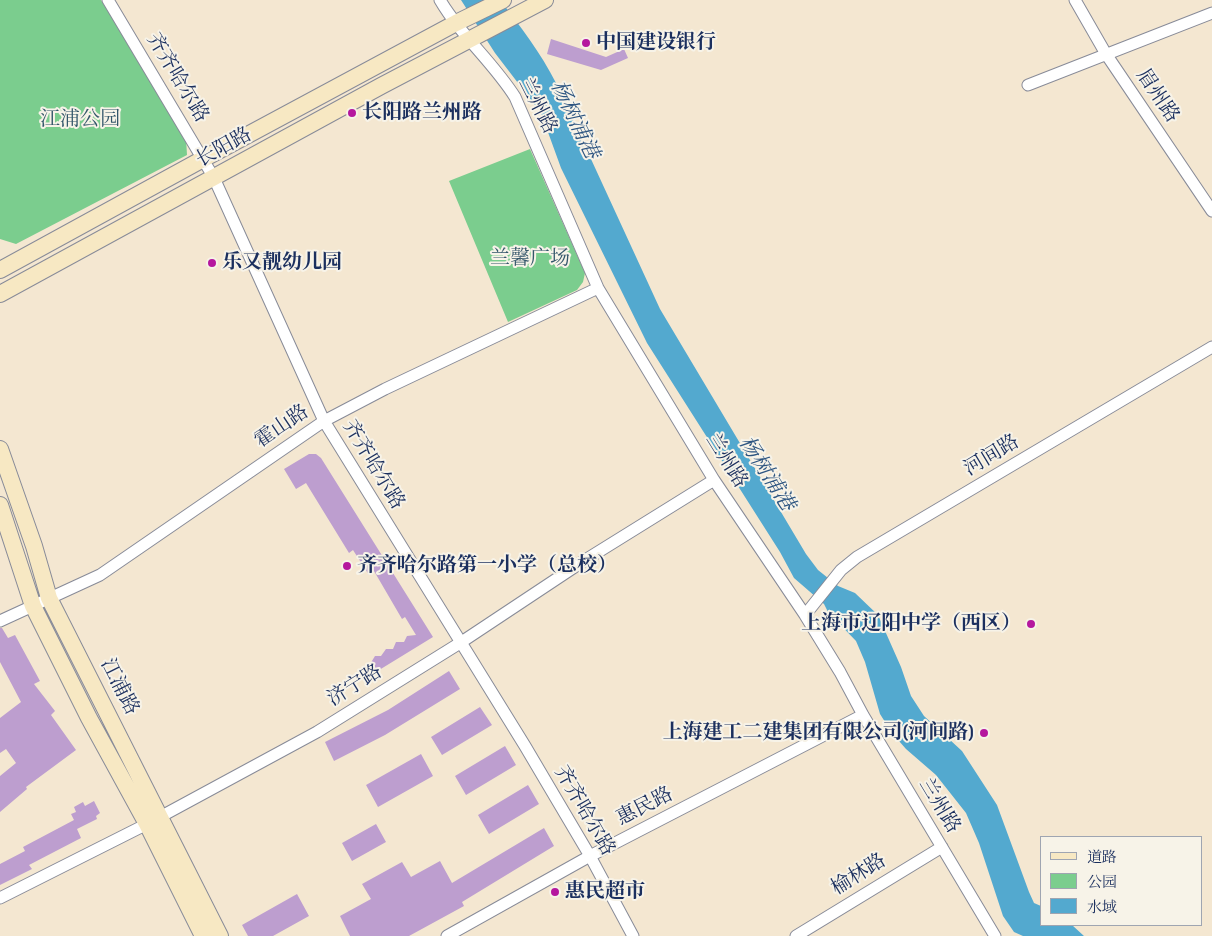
<!DOCTYPE html>
<html>
<head>
<meta charset="utf-8">
<style>
	body { margin:0 }
	#map { position:relative; width:1212px; height:936px; overflow:hidden; background:#f4e7d1; font-family:Alegreya,"Noto Serif SC",serif }
	canvas { display:block }
	.legend { position:absolute; left:1040px; top:836px; width:162px; height:90px; box-sizing:border-box; background:#f7f3e8; border:1px solid #9fa5b1; margin:0; padding:6px 9px; list-style:none; font-size:15px; color:#1b2f5e }
	.legend li { display:flex; align-items:center; gap:10px; height:25px }
	.legend b { width:25px; border:1px solid #9fa5b1 }
</style>
</head>
<body>
<div id="map">
<canvas width="1212" height="936"></canvas>
<ul class="legend">
<li><b style="height:6px;background:#f7e8c3"></b>道路</li>
<li><b style="height:14px;background:#7bcd8e"></b>公园</li>
<li><b style="height:14px;background:#53a9cf"></b>水域</li>
</ul>
</div>
<script>
const g = document.querySelector('canvas').getContext('2d');
g.lineJoin = 'round';
function fill(path, color) { g.fillStyle = color; g.fill(path, 'evenodd'); }
function trace(path, color, width, dash) { g.strokeStyle = color; g.lineWidth = width; g.lineCap = dash ? 'butt' : 'round'; g.setLineDash(dash || []); g.stroke(path); }
function drawText(font, color, halo, rows, align = 'center') {
  g.font = font + ' Alegreya,"Noto Serif SC",serif'; g.lineWidth = 4; g.setLineDash([]); g.textBaseline = 'middle'; g.strokeStyle = halo; g.fillStyle = color; for (const [text, x, y, turn = 0] of rows) {
    g.save(); g.translate(x, y); g.rotate((+turn || 0) * Math.PI / 180); g.textAlign = isNaN(turn) ? turn : align; if (halo) g.strokeText(text, 0, 0); g.fillText(text, 0, 0); g.restore();
  }
}
fill(new Path2D(`
	M0,0H101L186,138L187,155L16,244L0,239Z
	M530,149L585,273L583,282L577,290L508,322L449,181Z`), '#7bcd8e');
fill(new Path2D(`
	M461,0H500C520,26 541,53 556,83L660,309L806,554L818,570L838,586L855,593L878,615L901,667L911,696L924,716L962,751L997,805L1029,892L1034,903L1041,906V925H1072L1084,936H1023L1014,932L1003,916L979,843L966,813L936,775L906,749L892,733L880,714L865,662L856,641L828,612L824,604L794,578L780,552L647,343L561,168L541,113L495,53Z`), '#53a9cf');
fill(new Path2D(`
	M551,39L606,57L624,49L628,58L601,70L547,54Z
	M309,454H316L321,458L433,637L371,675L367,669L375,656H381L386,649H393L396,642H404L407,636L416,635L405,617L402,619L374,571L369,575L353,550L349,553L306,483L296,489L284,469Z
	M0,628H2L8,638L15,635L40,681L34,684L55,711L51,715L76,750L26,787L27,789L0,812V776L16,763L6,749L0,753V718L21,702L0,662Z
	M449,671L460,689L385,735L334,761L325,742L388,710Z
	M480,707L492,725L442,755L431,737Z
	M505,746L516,765L466,795L455,776Z
	M421,754L433,776L378,807L366,785Z
	M528,785L539,804L489,834L478,815Z
	M94,801L100,813L96,816L97,819L77,829L81,838L29,865L32,869L0,885V864L25,851L23,847L74,820L71,814L76,812L74,807L83,802L85,806Z
	M376,824L386,842L352,861L342,843Z
	M544,828L554,846L462,902L464,906L409,936H350L340,916L371,899L362,884L402,862L411,877L440,861L452,883Z
	M297,894L309,916L273,936H248L242,925Z`), '#bd9ecf');
const street = new Path2D(`
	M108,0L214,178L324,421L525,746L590,856L633,936
	M440,0C461,36 493,62 515,97L598,288L714,480L805,615L840,672L863,715L995,936
	M1075,0L1106,54L1212,211
	M1028,85L1212,13
	M805,615L841,570L857,557L1212,347
	M0,621L100,575L324,421L385,389L598,288
	M0,898L147,824L317,732L460,643L582,562L714,480
	M447,936L590,856L863,715
	M796,936L942,847`);
const secondary = new Path2D(`
	M0,270L203,159L456,23L503,0
	M0,294L381,86L545,0
	M0,449L34,546L49,598L220,936
	M0,505L33,606L89,718L147,824L203,936`);
trace(street, '#888b98', 13);
trace(secondary, '#888b98', 18);
trace(street, '#fff', 11);
trace(secondary, '#f7e8c3', 16);
for (const [x, y, r, color] of [
	[586,43,5,"#b5179e"],
	[352,113,5,"#b5179e"],
	[212,263,5,"#b5179e"],
	[347,566,5,"#b5179e"],
	[1031,624,5,"#b5179e"],
	[984,733,5,"#b5179e"],
	[555,892,5,"#b5179e"]
]) { const dot = new Path2D(); dot.arc(x, y, r, 0, 2 * Math.PI); g.fillStyle = color; g.fill(dot); trace(dot, '#f7f3e8', 2); }
drawText('bold 20px', '#1b2f5e', '#f7f3e8', [
	["中国建设银行",596,43],
	["长阳路兰州路",362,113],
	["乐又靓幼儿园",222,263],
	["齐齐哈尔路第一小学（总校）",357,566],
	["上海市辽阳中学（西区）",1021,624,"right"],
	["上海建工二建集团有限公司(河间路)",974,733,"right"],
	["惠民超市",565,892]
], 'left');
drawText('20px', '#1b2f5e', '#f7f3e8', [
	["齐齐哈尔路",177,78,59],
	["眉州路",1157,96,56],
	["兰州路",537,106,63],
	["长阳路",224,148,-29],
	["霍山路",282,427,-34],
	["河间路",992,456,-31],
	["兰州路",726,461,58],
	["齐齐哈尔路",373,465,59],
	["济宁路",355,686,-32],
	["江浦路",119,687,63],
	["兰州路",939,806,59],
	["惠民路",645,807,-27],
	["齐齐哈尔路",584,811,60],
	["榆林路",859,875,-32]
]);
drawText('20px', '#33566a', '#f7f3e8', [
	["江浦公园",80,120],
	["兰馨广场",530,259]
]);
drawText('italic 21px', '#2c5480', '#f7f3e8', [
	["杨树浦港",574,120,64],
	["杨树浦港",766,474,57]
]);
</script>
</body>
</html>
